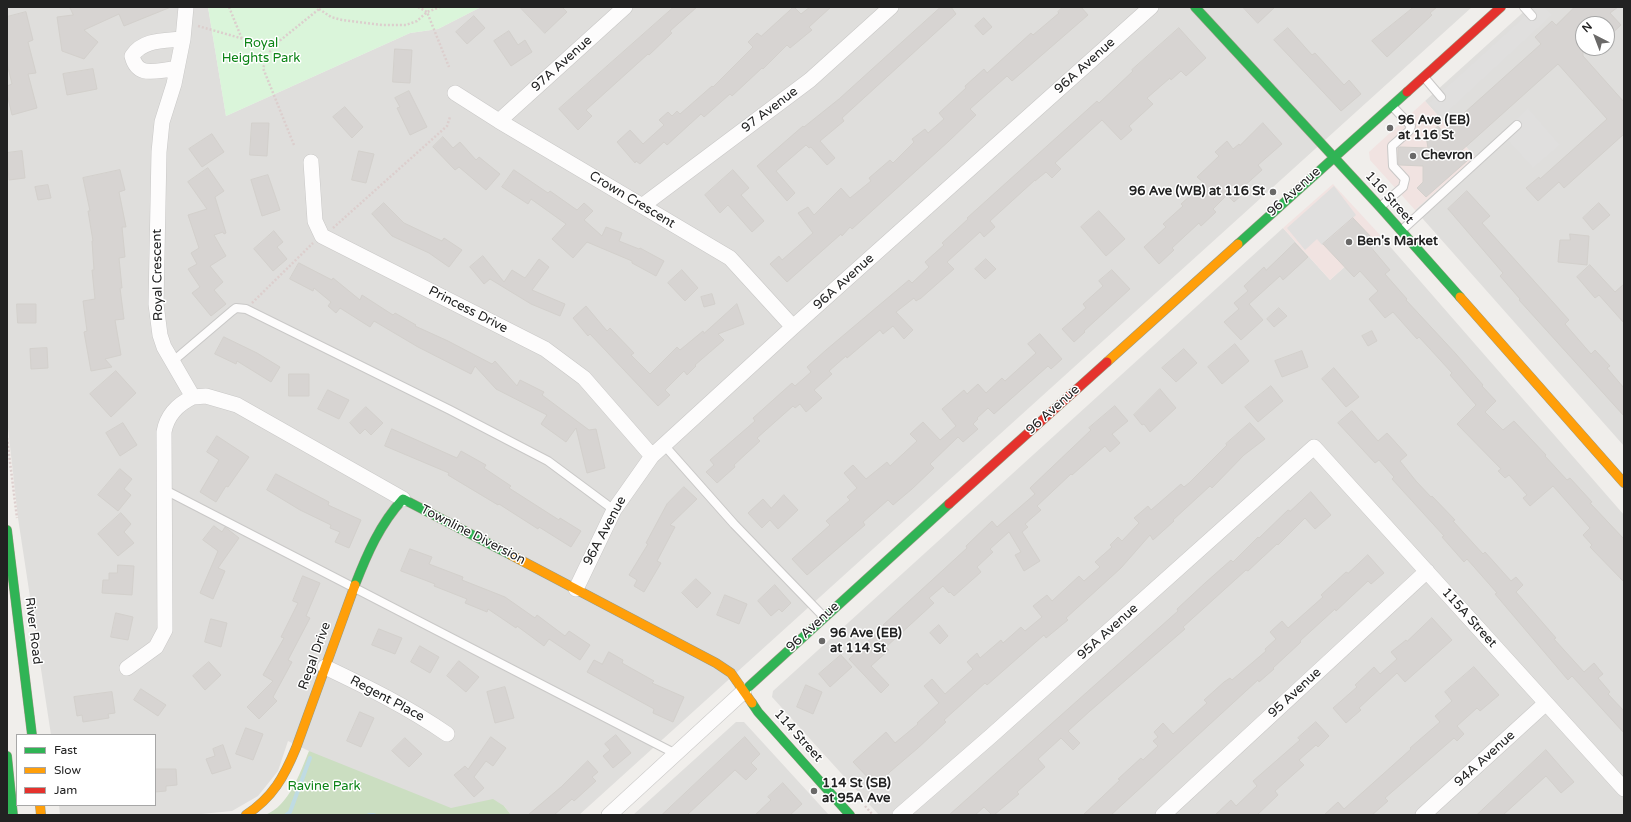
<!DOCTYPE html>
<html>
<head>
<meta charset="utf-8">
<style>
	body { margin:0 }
	#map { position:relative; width:1631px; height:822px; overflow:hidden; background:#f0eeeb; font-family:"Varela Round",sans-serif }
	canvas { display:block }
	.frame { position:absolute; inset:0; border:8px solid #222; pointer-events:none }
	.legend { position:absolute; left:16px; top:734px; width:140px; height:72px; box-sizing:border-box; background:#fff; border:1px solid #a7a7a7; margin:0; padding:5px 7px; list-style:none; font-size:12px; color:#222 }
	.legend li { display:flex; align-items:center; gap:8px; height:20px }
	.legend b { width:20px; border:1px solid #a7a7a7 }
	.north { position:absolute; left:1575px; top:16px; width:40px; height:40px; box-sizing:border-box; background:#fff; border:1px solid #a7a7a7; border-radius:50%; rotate:318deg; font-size:11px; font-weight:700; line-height:16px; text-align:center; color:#222 }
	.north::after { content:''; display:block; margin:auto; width:14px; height:18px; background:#6a6968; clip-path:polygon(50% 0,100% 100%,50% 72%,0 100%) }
</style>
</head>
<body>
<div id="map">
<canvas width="1631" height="822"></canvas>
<div class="frame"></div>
<ul class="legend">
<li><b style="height:5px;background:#30b455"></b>Fast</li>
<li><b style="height:5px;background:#ff9f0a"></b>Slow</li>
<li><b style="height:5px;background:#e5322d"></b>Jam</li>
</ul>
<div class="north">N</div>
</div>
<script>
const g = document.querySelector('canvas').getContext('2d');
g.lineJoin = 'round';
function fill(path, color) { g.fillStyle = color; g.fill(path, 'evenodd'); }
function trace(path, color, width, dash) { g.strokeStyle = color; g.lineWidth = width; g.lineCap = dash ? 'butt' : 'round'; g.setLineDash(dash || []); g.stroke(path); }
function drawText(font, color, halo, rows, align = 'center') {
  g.font = font + ' "Varela Round",sans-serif'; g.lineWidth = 3; g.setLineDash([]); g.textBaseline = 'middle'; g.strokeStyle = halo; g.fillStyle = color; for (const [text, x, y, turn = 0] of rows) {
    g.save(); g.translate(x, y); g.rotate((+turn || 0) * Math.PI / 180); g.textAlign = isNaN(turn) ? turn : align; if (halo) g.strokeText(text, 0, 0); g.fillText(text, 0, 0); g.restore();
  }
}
fill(new Path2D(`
	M7,7H208L226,116L410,33L438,29L481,7H1472L579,815H511L504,806L396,815L309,751L288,741L278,771L258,796L232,811L191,815H60L59,805H155V735H51L18,518L7,419Z
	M1529,7H1624V446L1415,210L1475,157L1425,101ZM1583,24H1607V48H1583Z
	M1283,228L1330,280L1380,235L1624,515V815H879L772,697L773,691Z
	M736,722H744L829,815H633Z`), '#dfdedc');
fill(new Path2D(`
	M1425,101L1475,157L1415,210L1370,160L1369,152Z
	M1333,184L1380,235L1330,280L1283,228Z`), '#f1e3e1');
fill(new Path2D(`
	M309,751L451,808L493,799L504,806L511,815H265C289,806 300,773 309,751Z`), '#cbdec1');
fill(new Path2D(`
	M208,7H481L438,29L410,33L226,116Z`), '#daf5da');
fill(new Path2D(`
	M1535,7H1545L1552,15L1442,117L1429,103Z
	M1528,108L1560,145L1533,168L1501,133Z
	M1334,186L1356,215L1322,245L1317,239L1305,250L1287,228Z`), '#e0dfde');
trace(new Path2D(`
	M286,815L290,812L310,758
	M369,815H374`), '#bfdbe3', 4);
const building = new Path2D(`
	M70,7H171L124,26L119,14L84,30L98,42L84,59L62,51L57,17L73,15Z
	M520,7H562L567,12L545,33Z
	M674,7H697L670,31L672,33L649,55L648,54L586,110L592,116L578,130L559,109Z
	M794,7L801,14L810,7H831L809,27L812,30L790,48L787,45L763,69L762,68L732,96L730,94L704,117L701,114L667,145L664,142L640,164L636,161L635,163L617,142L630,130L643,144L664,125L659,120L668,112L672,116L677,111L680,114L712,86L713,87L753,47L748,42L757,33L761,36Z
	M941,7H951L956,14L842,118L844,121L820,141L835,158L827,165L811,147L809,148L806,145L776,171L795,193L787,201L757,166L803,126L804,127L839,99Z
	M1063,7H1081L1088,15L1012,81L1007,76L970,109L976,115L949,141L852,229L850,227L842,236L841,234L787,282L770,264L779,256L782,260L813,233L798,213L808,207L814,215L841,188L850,198L871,181L869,178L890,160L893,163L914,142L912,139L925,129L928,133L944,119L939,113L966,88L965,86L984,69L987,73L1031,33L1033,35L1059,13L1058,12Z
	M1243,7H1275L1258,23Z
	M1414,7H1437L1430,13L1432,15L1387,57L1372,41Z
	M1575,7H1618L1610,13L1621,25L1607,38V24H1583V56L1624,102V134L1564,188L1559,182L1538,201L1526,188L1539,177L1540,179L1607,119L1558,64L1461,151L1468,160L1426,197L1417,188L1423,182V166L1400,165L1398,164V148L1400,147L1428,148L1426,136L1438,126L1443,132L1541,44L1535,37L1552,21L1556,25Z
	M26,12L33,40L28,42L36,73L28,74L37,108L12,115L7,94V86L12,84L7,63V17Z
	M474,16L485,28L467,44L456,32Z
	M984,18L992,27L983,35L975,26Z
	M1179,28L1206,58L1186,76L1181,71L1171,80L1170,78L1147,98L1153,104L1129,126L1132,130L1121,140L1102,120L1055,163L1061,169L1052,178L1046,172L1035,181V180L990,221L995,227L984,237L980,232L947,262L954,269L920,299H919L916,301L914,298L896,312L913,330L904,339L893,326L883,334L880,330L847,358L846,356L829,371L832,374L814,390L822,398L806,412L800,404L795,408L793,406L757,438L760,441L734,465L735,467L717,483L706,472L714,465L710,460L755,421L753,418L792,383L795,386L811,372L807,367L826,350L909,280L912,283L929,267L925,262L944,245L942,243L968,219L967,218L1097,101L1099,103L1133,71L1132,70Z
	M1288,28L1312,55L1315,53L1344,85L1349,80L1361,94L1341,111L1274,40Z
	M509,31L518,45L525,40L532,52L511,66L494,41Z
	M395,49L412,50L410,83L393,82Z
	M93,69L97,89L67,95L63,74Z
	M409,91L427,127L410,135L397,108L400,107L395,98Z
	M345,107L363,127L352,138L333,117Z
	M252,123H269L267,156L250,155Z
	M1263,123L1282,144L1258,165L1262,170L1242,188L1245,192L1234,202L1227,195L1213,209L1216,212L1201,226L1199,223L1172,248L1174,250L1159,264L1144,247L1166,227L1163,224L1183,206L1181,204L1204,183L1197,177L1219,156L1215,152L1227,141L1233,149L1239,144L1240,145Z
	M212,134L224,152L202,167L189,149Z
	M443,137L453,148L460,142L476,160L479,157L500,174L486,190L459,167L455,170L433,147Z
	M22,151L25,178L9,180L7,153Z
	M359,151L374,154L366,183L352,180Z
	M208,168L224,191L215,197L226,233L224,234L223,232L214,235L226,256L210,266L223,282L214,290L226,304L211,316L192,293L200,287L188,269L197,264L191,253L199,248L188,215L207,209L188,182Z
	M120,170L125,190L119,192L126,227H122L125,257L119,258L122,288H120L124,319L115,320L121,355L105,359L112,367L91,371L84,332L87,331L83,301L95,299L92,270H94L92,241H93L88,211H90L83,178Z
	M514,170L548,193L550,191L577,210L584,203L593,211L584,220L602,236L606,227L622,233L619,241L639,249L640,248L664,261L656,276L632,263V261L587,242L573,258L552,239L566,224L531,199L528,204L502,187Z
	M733,170L749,188L741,195L764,221L752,232L728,205L720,213L705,195Z
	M268,175L280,210L262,216L251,180Z
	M48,185L51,198L38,200L35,187Z
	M1467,191L1490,216L1482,223L1569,320L1565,324L1591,354L1595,350L1610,366L1607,368L1624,388V416L1519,300L1520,299L1500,276L1503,273L1448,209Z
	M384,203L404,223L442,241L444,238L462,250L449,267L429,253L392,236L372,214Z
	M1599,203L1610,215L1593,230L1583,218Z
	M1099,211L1125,239L1106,256L1081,227Z
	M1353,218L1374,240L1369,245L1390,270L1385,274L1407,299L1406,300L1456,354L1483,385L1482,386L1496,401L1485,412L1503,430L1514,421L1546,455L1545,456L1567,480L1570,478L1592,502L1590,503L1624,539V582L1590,547L1592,545L1583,535L1590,528L1553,486L1530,506L1523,498L1527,495L1509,475L1505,478L1498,471L1501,469L1457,424L1476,405L1450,375L1452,373L1419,337L1417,339L1393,312L1385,318L1369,299L1378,291L1360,271L1354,277L1323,244Z
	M274,231L283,242L277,247L287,259L273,271L254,249Z
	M1570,234L1589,236L1587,265L1558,262L1560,240H1570Z
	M1295,243L1308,257L1283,280L1280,276L1249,304L1263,320L1241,340L1224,322L1239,309L1234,303L1248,291L1244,286L1264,267L1266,270Z
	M483,256L504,282L512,270L525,278L539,259L549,267L532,290L565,304L560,316L531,304L490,279L484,284L470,267Z
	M986,259L996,269L985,279L975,269Z
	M299,263L332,280L333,278L360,300L362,295L393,315L395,313L416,325L415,326L448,341L492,364L495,361L517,386L520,380L544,392L542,395L589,430L596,429L605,468L587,473L576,428L566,442L541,424L547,415L496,389L475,366L471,374L418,347L374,321L370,327L340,308L336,313L328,306L331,302L314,288L313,291L290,279Z
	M1590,265L1615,292L1624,284V323L1599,295L1595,298L1577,277Z
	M682,270L698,288L685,301L668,283Z
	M1112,270L1130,289L1084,331L1085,332L1074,342L1062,329L1086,308L1083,304L1103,286L1099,281Z
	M712,294L715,304L704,307L701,297Z
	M17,304H36V323H18Z
	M737,304L744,324L718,334L724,340L695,365L696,366L687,375L684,371L665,390L670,395L658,406L590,334L588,336L573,318L586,306L607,331L610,328L634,353L631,355L650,374L677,347L680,350L703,331L704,333Z
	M1279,308L1287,316L1274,327L1267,319Z
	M1372,331L1377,341L1368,346L1362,336Z
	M1040,334L1062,359L1051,369L1048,366L994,414L988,408L977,418L978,419L973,424L978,429L963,442L958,437L930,464L934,468L912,489L893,505L888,500L863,522L865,525L807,575L792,559L830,525L826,521L850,500L847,497L857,488L844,473L853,465L866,479L887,462L890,466L917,441L910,434L923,422L940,440L956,426L942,409L964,390L967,394L978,384L986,393L1002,378L1005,381L1036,353L1028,344Z
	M224,337L257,353L280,367L271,382L237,361L236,364L215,354Z
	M1235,344L1249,361L1222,384L1208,367Z
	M47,348L48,368L31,369L30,349Z
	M1184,349L1197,363L1176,382L1162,368Z
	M1302,351L1308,367L1282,377L1275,361Z
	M1334,368L1359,397L1346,407L1322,379Z
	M116,371L136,393L111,417L90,394Z
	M289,374H309V396H289Z
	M1271,386L1283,401L1258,422L1245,407Z
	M1160,389L1176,408L1150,432L1144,424L1142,425L1134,415Z
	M328,390L349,400L339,419L318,409Z
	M1115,406L1128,421L1112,434L1120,443L1110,452L1105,446L1072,475L1071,474L1037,506L1041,510L1025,524L1028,527L1022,532L1040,561L1024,571L1015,555L1021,552L1009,532L990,549L993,552L977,567L981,572L954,596L950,592L949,593L943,586L929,598L934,603L886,647L889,650L871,666L889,685L881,693L849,659L884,626L883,625L967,548L966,546L992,521L997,527L1035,494L1030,488L1091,430L1089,428Z
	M366,407L383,423L371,435L365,429L360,434L350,423Z
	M1352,411L1378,441L1387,433L1407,455L1400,461L1416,481L1431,497L1432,496L1455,520L1453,521L1483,554L1485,552L1511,581L1516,577L1523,585L1516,592L1556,638L1554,639L1584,672L1594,663L1603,674L1598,678L1610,692L1608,694L1624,711V733L1572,676L1568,680L1495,594L1497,593L1467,559L1464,562L1442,537L1444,536L1392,479L1394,477L1379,460L1375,463L1338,423Z
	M123,423L137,445L120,456L106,433Z
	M1250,423L1265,439L1244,455L1212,488L1210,486L1173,520L1174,521L1153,540L1150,535L1121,568L1066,618L1068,620L1046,638L1044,635L987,685L985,683L944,720L946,722L918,748L891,771L876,786L853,762L886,732L895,743L918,724L917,723L939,703L924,686L932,679L945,694L973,669L967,662L977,653L980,658L1001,640L1003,643L1021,627L1025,631L1042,617L1033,606L1047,595L1052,601L1079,576L1084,581L1100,567L1095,562L1112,547L1110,545L1118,537L1122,541L1139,523L1134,518L1148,506L1151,510L1181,484L1184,487L1189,483L1227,445L1226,444Z
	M392,429L457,458L461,451L486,465L484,468L511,486L509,488L559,520L560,518L581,531L571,547L539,527L538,529L499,504L498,505L448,475L449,473L385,446Z
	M217,436L249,457L228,487L226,486L216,502L200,492L219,460L207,452Z
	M120,469L132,479L124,489L131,495L118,511L98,495Z
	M276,474L329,502L328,505L361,520L349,548L335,542L340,532L330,528L331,525L300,510L267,490Z
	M684,487L697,499L670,525L675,527L657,561L661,563L644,592L634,586L637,580L629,575L648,544L646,543L667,504Z
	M1311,492L1331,515L1315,529L1305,518L1278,545L1277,544L1248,571L1246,570L1183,627L1185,629L1090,711L1068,731L1080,743L1073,750L1061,738L1038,759L1045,767L1017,792L1019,794L994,815H992L984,807L975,815H949L1178,611L1177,609L1205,583L1231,560L1233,562L1258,537L1259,538L1288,510L1290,511Z
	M784,495L798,510L778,529L770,520L762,528L748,513L763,499L771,508Z
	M121,513L131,524L124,532L134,543L118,556L98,534Z
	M214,526L222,532L225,527L239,538L218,568L225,571L213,599L200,593L218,551L203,540Z
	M410,549L432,557L429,564L463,577L462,580L505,597L535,618L537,615L565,636L569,631L590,645L580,660L549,639L544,646L517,626L516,628L488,609L487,612L465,603L467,599L434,586L435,584L401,571Z
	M1368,555L1384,573L1371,584L1368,581L1336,611L1335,609L1300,641L1301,642L1273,668L1274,669L1259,682L1258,680L1111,815H1083L1120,780L1118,779L1141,758L1143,760L1158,746L1153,741L1158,737L1154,732L1163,723L1173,734L1207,703L1204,700L1224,682L1230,678L1232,680L1266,651L1265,649L1276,639L1270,632L1282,621L1288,628L1323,597L1321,595L1346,572L1348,573Z
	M118,565L134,566L132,595L102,593L103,580H109V573H117Z
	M303,576L320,583L306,616L310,618L288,660L292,662L273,697L277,701L259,719L247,707L273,681L263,675L284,638L281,637L298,603L293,601Z
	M696,579L711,593L697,608L682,593Z
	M775,585L791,603L782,612L779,609L771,616L758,601Z
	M725,595L747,604L739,624L717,615Z
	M116,613L133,617L128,640L111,637Z
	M1432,618L1452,640L1405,682L1397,673L1359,708L1361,710L1346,723L1333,708L1357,687L1355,685L1374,667L1380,674L1397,659L1391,652L1406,640L1407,641Z
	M211,619L227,623L221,647L205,642Z
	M939,625L948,636L940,644L930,633Z
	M379,629L402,638L395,654L372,645Z
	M420,646L439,657L430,673L411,662Z
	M609,652L623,660L622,663L654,681L652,683L684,697L673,722L653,713L654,709L587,672L594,660L602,664Z
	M841,655L852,667L830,687L819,674Z
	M459,661L479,677L466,692L447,676Z
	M209,662L221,675L205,690L193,676Z
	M1474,667L1499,695L1480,711L1477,708L1457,726L1464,734L1457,741L1454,738L1385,798L1388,801L1372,815H1324L1338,802L1344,809L1411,749L1410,748L1440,722L1435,716L1452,701L1445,692Z
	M806,685L822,692L813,714L797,707Z
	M505,687L514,718L495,723L487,692Z
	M141,689L166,705L158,716L134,700Z
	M112,692L115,713L108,714L109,718L83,722L82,715L77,716L74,697Z
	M360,712L374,718L361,747L347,741Z
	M1316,722L1329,736L1318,747L1316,745L1299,760L1304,765L1275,791L1278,795L1257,815H1215L1231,800L1236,806L1257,786L1253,781L1300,740L1298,738Z
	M246,728L263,734L253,760L236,754Z
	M616,735L631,753L613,768L603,756L610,750L605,744Z
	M491,737L506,748L493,766L486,761L474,777L484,788L474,797L454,775L465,766L468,769Z
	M745,737L760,754L751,763L757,769L746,780L735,770L687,815H662Z
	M405,738L422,754L409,767L392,751Z
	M223,745L231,768L212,774L206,759L215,756L213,749Z
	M1546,750L1574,782L1561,793L1546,776L1503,815H1477Z
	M588,761L598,772L592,777L596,781L574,801L572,799L554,815H528L561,787Z
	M155,769H176L177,785L166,786V791L155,792Z
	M783,783L802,804L790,815H755L771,800L768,797Z`);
fill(building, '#d7d4d2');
trace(building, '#d3d0cc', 1);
const lane = new Path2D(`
	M1524,7L1532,16
	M1424,77L1441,97
	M1380,207L1403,187L1405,179L1393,166L1392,146L1409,131L1411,126L1392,106
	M1402,230L1517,125
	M172,362L232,311L236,308L246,309L450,410L548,461L614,510
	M664,445L734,524L823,616
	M165,490L676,754`);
const street = new Path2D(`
	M177,69C158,69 138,80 132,56C143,39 164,41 183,39
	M455,93L499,121L730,258L793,327
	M499,121L625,7
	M311,162L315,221L322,236L545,349L584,378L652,456
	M642,206L810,80L891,7
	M193,397L206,396L237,405L403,499
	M576,589L614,510L652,456L793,327L1151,7
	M325,667C367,687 408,707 447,734
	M127,668L156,647L165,630L164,432C167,415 178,404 193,397L164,347L160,335L156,304L159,152L162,122L174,84L183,39L186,7
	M609,815L744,691
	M900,815L991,736L1314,447L1624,789
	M1163,815L1427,571
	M1423,815L1546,703`);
const fast = new Path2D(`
	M1195,7L1380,207L1460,297
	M1238,244L1407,92
	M7,530L32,735
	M355,585C367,554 380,524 403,499L511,555
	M744,691L949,504
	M752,703L758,712L850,815
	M7,756L13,815`);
const slow = new Path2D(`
	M1460,297L1624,483
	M1107,362L1238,244
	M511,555L716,663L731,673L752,703
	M40,805L41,815
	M246,815C273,797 284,777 296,748L355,585`);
const jam = new Path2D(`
	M1407,92L1501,7
	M949,504L1107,362`);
trace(lane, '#c9c8c7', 10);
trace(street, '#c9c8c7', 16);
trace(fast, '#999a82', 10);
trace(slow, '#999a82', 10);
trace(jam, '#999a82', 10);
trace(new Path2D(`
	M229,7L242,39
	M418,7L427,12L449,67
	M319,9L331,17L342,20L382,25H406L417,21L427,12L440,7
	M198,26L272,47
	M294,145L263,68L272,47L319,9V7
	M333,228L447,126L450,117
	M252,303L313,243
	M7,438L17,518
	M865,806L873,815`), '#dccecd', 2.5, [2, 2]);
trace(lane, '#fdfcfc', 8);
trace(street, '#fdfcfc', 15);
trace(fast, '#30b455', 9);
trace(slow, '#ff9f0a', 9);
trace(jam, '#e5322d', 9);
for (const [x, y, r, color] of [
	[1390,128,4,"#6a6968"],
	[1413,156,4,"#6a6968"],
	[1273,192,4,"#6a6968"],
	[1349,242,4,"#6a6968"],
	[822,641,4,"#6a6968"],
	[814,791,4,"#6a6968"]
]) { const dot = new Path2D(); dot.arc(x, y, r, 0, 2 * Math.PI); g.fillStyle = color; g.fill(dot); trace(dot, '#fff', 1.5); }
drawText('13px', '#0c8416', '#fff', [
	["Royal",261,44],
	["Heights Park",261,59],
	["Ravine Park",324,787]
]);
drawText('13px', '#222', '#fff', [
	["97A Avenue",562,64,-42],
	["96A Avenue",1085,66,-42],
	["97 Avenue",770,110,-37],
	["96 Avenue",1294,192,-42],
	["116 Street",1389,198,48],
	["Crown Crescent",632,200,31],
	["Royal Crescent",158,275,-91],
	["96A Avenue",844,282,-42],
	["Princess Drive",468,310,27],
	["96 Avenue",1053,410,-42],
	["96A Avenue",605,531,-62],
	["Townline Diversion",473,535,27],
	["115A Street",1469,618,48],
	["96 Avenue",813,627,-43],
	["River Road",33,631,83],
	["95A Avenue",1108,632,-42],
	["Regal Drive",315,656,-70],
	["95 Avenue",1295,693,-43],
	["Regent Place",387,699,28],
	["114 Street",798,736,48],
	["94A Avenue",1485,759,-42]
]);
drawText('bold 13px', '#222', '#fff', [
	["96 Ave (EB)",1398,121],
	["at 116 St",1398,136],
	["Chevron",1421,156],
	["96 Ave (WB) at 116 St",1265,192,"right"],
	["Ben's Market",1357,242],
	["96 Ave (EB)",830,634],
	["at 114 St",830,649],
	["114 St (SB)",822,784],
	["at 95A Ave",822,799]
], 'left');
</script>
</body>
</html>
